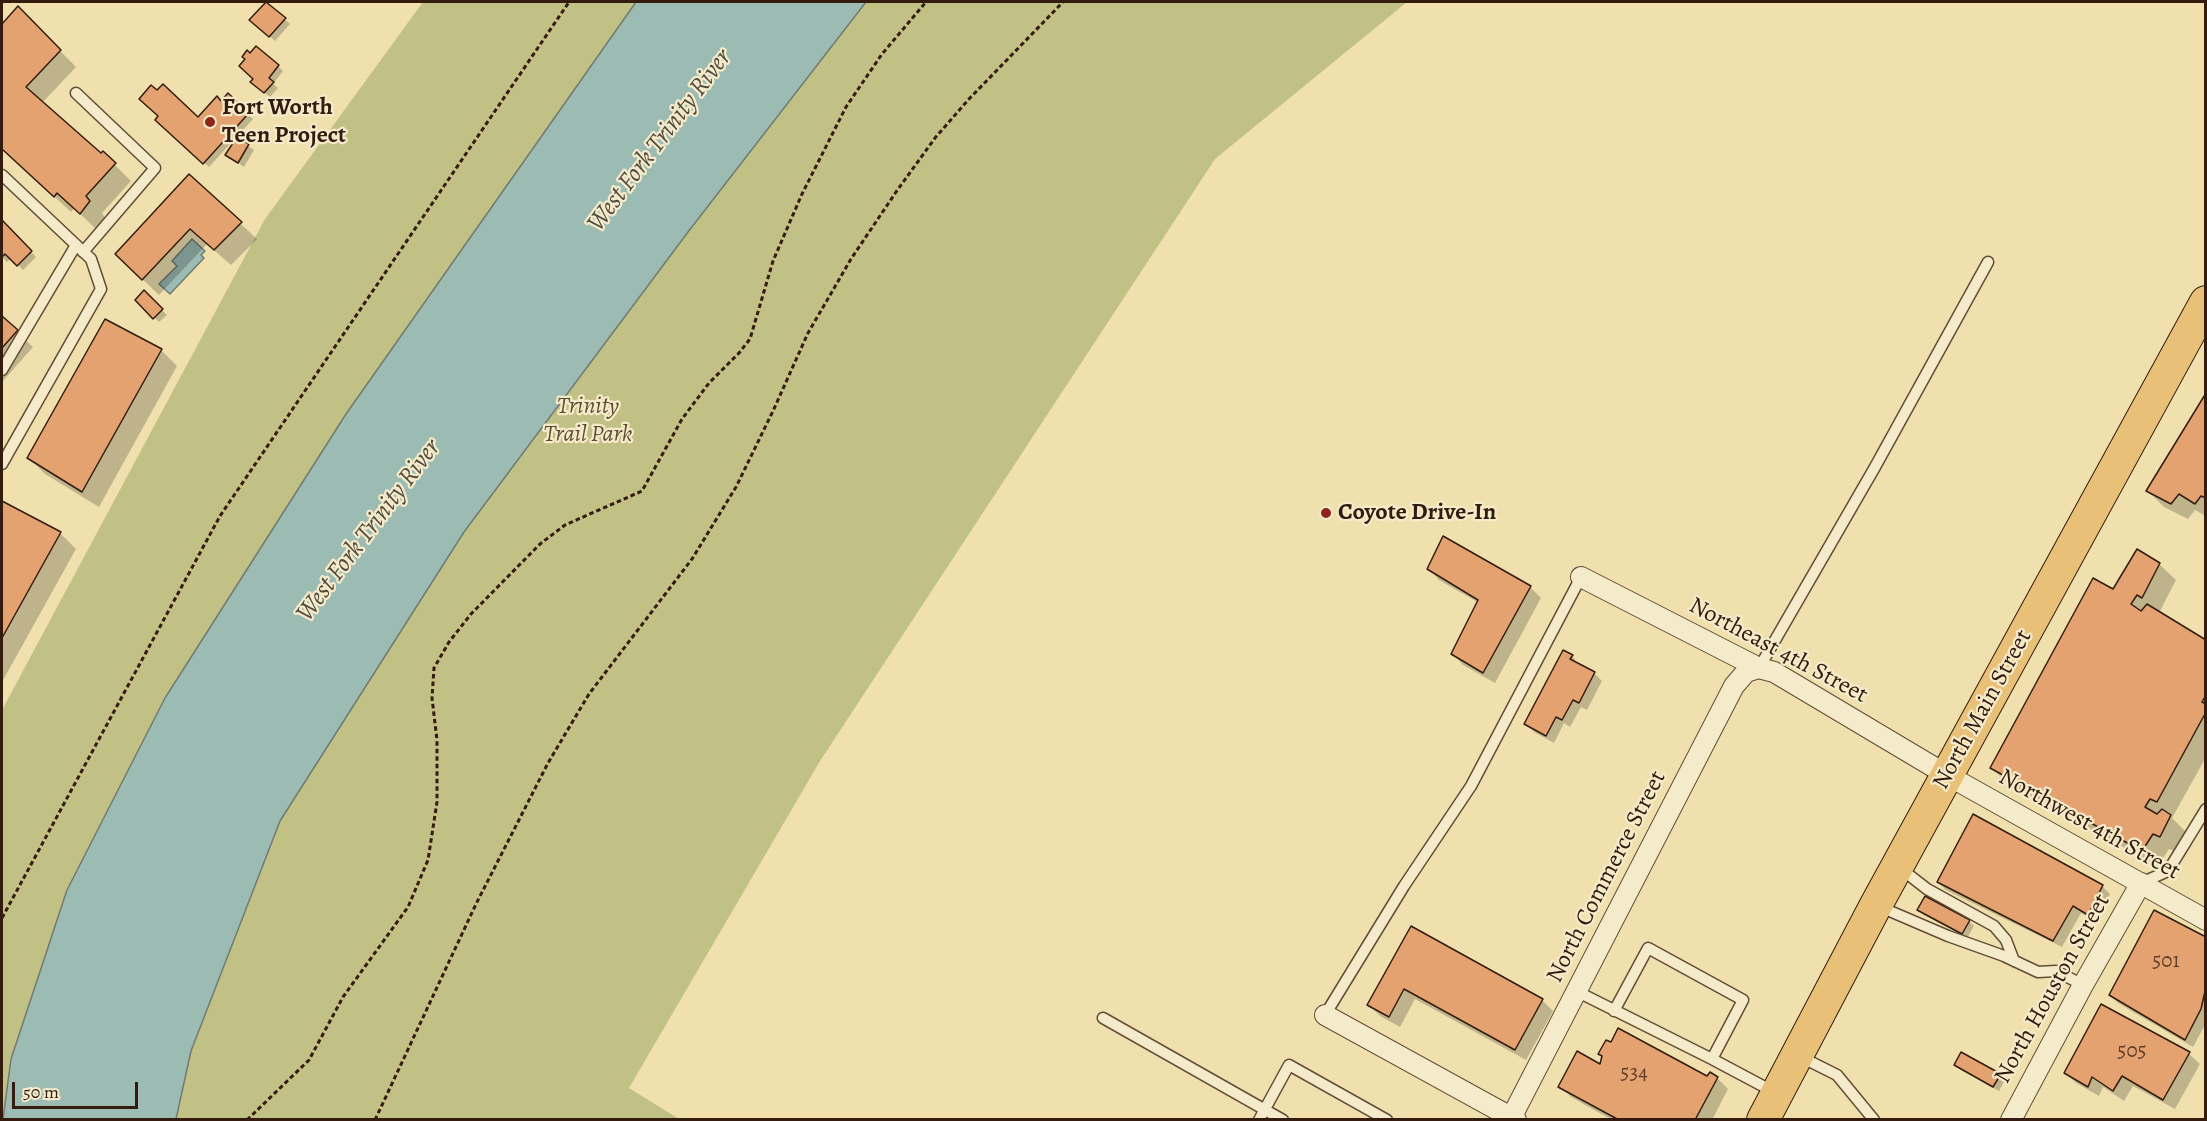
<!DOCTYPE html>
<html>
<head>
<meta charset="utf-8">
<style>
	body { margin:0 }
	#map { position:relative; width:2207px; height:1121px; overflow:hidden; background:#efe0ae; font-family:Alegreya,serif }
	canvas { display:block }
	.frame { position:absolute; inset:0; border:3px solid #331c0e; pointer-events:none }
	.scale { position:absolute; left:12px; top:1082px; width:126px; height:27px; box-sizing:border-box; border:3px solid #331c0e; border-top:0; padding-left:8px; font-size:18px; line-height:21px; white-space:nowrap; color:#331c0e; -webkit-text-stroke:4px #f5ebca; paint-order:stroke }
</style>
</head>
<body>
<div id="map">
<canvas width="2207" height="1121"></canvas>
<div class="frame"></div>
<div class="scale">50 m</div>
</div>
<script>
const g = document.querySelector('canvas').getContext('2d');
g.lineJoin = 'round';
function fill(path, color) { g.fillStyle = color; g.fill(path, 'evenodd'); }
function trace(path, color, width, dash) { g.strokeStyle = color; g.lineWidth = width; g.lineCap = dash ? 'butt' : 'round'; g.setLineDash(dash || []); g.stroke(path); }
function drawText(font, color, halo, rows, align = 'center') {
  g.font = font + ' Alegreya,serif'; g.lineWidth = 4.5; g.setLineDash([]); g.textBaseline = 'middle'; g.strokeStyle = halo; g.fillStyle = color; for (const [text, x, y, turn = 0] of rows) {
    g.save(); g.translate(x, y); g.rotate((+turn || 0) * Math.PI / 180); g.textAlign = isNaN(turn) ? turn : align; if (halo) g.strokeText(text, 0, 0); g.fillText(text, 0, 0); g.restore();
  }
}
fill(new Path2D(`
	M423,2H1407L1215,159L820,761L629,1088L679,1119L2,1120V710L265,219Z`), '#c1c085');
const water = new Path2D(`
	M636,2H866L688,232L464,532L280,821L191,1051L176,1119H3L11,1059L67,890L165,698L346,414Z
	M192,239L205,251L201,255L204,258L170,294L159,284L177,266L172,261Z`);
fill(water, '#9cbbb3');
trace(water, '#727b71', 1.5);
fill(new Path2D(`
	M267,3L290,24L275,41L252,20Z
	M18,8L76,67L42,103L100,155L103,153L131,181L102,213L105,218L96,229L74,208L71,212L2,148V27Z
	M246,59L278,66L283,71L273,84L278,88L270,97L257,86Z
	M157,93L198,119L221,103L228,95L253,119L209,167L162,125Z
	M237,139L254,150L244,167L227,155Z
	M189,176L257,239L231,265L207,244L159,295L133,270Z
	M2,223L36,257L23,270L11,258L7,262L2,257Z
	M144,293L167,315L159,322L137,300Z
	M2,318L33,347L2,382Z
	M161,350L177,366L99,507L45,474L29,458Z
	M2206,396V516L2195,510L2188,519L2164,507L2148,491Z
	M3,503L60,533L76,549L2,682Z
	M2159,564L2176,580L2159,613L2206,642V757L2172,818L2186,832L2176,852L2169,849L2158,866L2008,784L1992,768L2113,591Z
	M1429,569L1530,587L1541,598L1495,683L1463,665L1453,654L1479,603L1439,580Z
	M1572,656L1579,665L1594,673L1602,681L1587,710L1581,707L1570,727L1564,723L1554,743L1534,732L1526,724Z
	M1974,816L2102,886L2110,894L2097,922L2081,913L2062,947L1946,890L1938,882Z
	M1919,910L1969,921L1974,926L1967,938L1924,915Z
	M1411,928L1542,1000L1553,1011L1526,1060L1415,999L1400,1027L1380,1016L1369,1005Z
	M2206,939V1023L2193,1047L2118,1003L2110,995Z
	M1611,1044L1708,1078H1717L1728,1089L1712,1120H1612L1571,1097L1560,1086L1601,1066Z
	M2189,1054L2200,1064L2175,1109L2133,1086L2124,1101L2103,1087L2099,1096L2076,1083L2066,1073Z
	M1956,1065L2000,1075L2005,1080L1999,1091L1961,1070Z`), '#0003');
const building = new Path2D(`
	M266,2L286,18L269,37L249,20Z
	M18,6L61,50L26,87L101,153L103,151L116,163L86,196L90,201L80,214L57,193L54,197L2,149V24Z
	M256,46L279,65L269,78L274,82L264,93L250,82L253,79L239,66L245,59L242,57L247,50L250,53Z
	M163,84L198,117L217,96L221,101L228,93L249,113L203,164L155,120L158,116L139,99L151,85L157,90Z
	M237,137L249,144L238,163L225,155Z
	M189,174L242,222L214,250L190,229L142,280L115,254Z
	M2,220L32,251L17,266L5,254L2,257Z
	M144,290L163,309L153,319L135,300Z
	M2,316L18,330L2,348Z
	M105,319L162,349L82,492L27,458Z
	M2206,393V498L2201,496L2195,504L2179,494L2171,504L2146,491Z
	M2,501L61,532L2,638Z
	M1443,536L1531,586L1483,673L1451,654L1478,600L1427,569Z
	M2137,549L2160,563L2142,598L2137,595L2131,604L2141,611L2147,604L2206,640V695L2202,702L2206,704V712L2157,802L2150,799L2145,807L2157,814L2162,809L2171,815L2160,837L2153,834L2142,851L1990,768L2093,578L2113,589Z
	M1563,650L1573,655L1570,659L1595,672L1579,703L1573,700L1562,720L1556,717L1546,736L1524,724Z
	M1973,814L2103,885L2088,915L2073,906L2053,941L1937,882Z
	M1925,896L1970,920L1962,934L1917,910Z
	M2154,910L2206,937V987L2201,1009L2185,1040L2109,995Z
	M1411,926L1543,999L1515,1050L1404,989L1389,1017L1367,1005Z
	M2101,1004L2190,1052L2163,1100L2122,1076L2113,1091L2092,1077L2088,1087L2064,1073Z
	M1618,1028L1707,1076L1710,1072L1718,1077L1695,1120H1619L1558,1087L1577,1051L1600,1064L1602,1056L1598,1054L1606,1040L1611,1042Z
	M1961,1052L2001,1074L1993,1087L1954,1065Z`);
fill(building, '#e4a271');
trace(building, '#331c0e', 1.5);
const service = new Path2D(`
	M76,93L155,168L83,252
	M2,175L91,259L101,289L2,464
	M2,370L76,245
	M1759,668L1875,467L1988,262
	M1900,868L1927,889L1994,926L2006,940L2014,961
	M2141,883L2168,871L2206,809
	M1878,906L1948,936L2004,956L2038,972L2056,971L2083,985
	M1576,991L1712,1059L1743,1000L1648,948L1614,1011
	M1325,1015L1404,886L1471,786L1581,577
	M1103,1018L1283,1120
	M1801,1057L1837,1075L1874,1120
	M1712,1059L1776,1093
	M1259,1120L1289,1065L1387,1120`);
const minor = new Path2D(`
	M1581,577L1759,668L1774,672L1947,775L2206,920
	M1325,1015L1516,1120
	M1510,1120L1734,686L1746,672L1759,668
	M2011,1120L2083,985L2141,883`);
const primary = new Path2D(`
	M1763,1120L1876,905L2206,302`);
trace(service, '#624d36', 13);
trace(minor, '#624d36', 22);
trace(primary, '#331c0e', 34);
trace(new Path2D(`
	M2,918L220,516L569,2
	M247,1120L309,1060L343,997L408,907L428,860L437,802V740L432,698L434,668L449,642L471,614L540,544L565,525L642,491L682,419L709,383L739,353L750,339L773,261L802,194L846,107L882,54L926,2
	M375,1120L476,904L548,763L589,694L692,559L736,487L773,411L808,333L851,259L896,192L935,138L969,99L1063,2`), '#331c0e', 3, [4.5, 3]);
trace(service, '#f5ebca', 10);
trace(minor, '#f5ebca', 20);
trace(primary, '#e8c077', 32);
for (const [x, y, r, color] of [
	[210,122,6,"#8f2418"],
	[1326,513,6,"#8f2418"]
]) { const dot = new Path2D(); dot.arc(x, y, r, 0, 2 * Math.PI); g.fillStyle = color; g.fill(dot); trace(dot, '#f5ebca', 2); }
drawText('21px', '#5f3e27', null, [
	["501",2166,962],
	["505",2132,1052],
	["534",1634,1074]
]);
drawText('bold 24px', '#331c0e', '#f5ebca', [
	["Fort Worth",222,108],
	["Teen Project",222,136],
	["Coyote Drive-In",1338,513]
], 'left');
drawText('italic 24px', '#5e4d32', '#f5ebca', [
	["Trinity",588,407],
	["Trail Park",588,435]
]);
drawText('24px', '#331c0e', '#f5ebca', [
	["Northeast 4th Street",1778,651,28],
	["North Main Street",1983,710,-61],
	["Northwest 4th Street",2089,825,29],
	["North Commerce Street",1607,877,-63],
	["North Houston Street",2053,989,-61]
]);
drawText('italic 26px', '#524c40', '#f5ebca', [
	["West Fork Trinity River",660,141,-53],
	["West Fork Trinity River",369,531,-53]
]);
</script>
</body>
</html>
